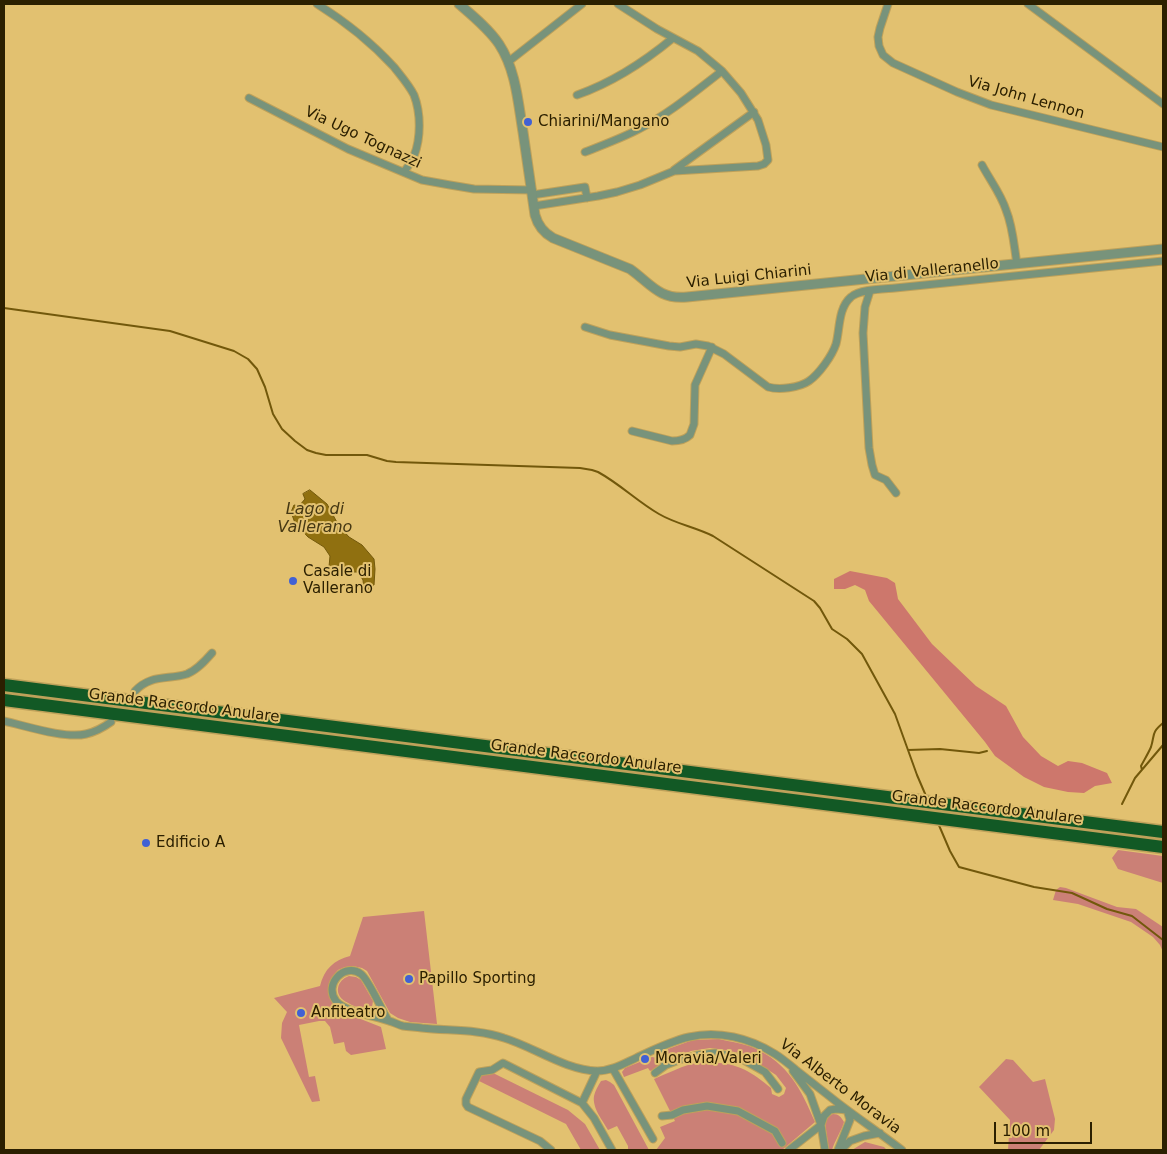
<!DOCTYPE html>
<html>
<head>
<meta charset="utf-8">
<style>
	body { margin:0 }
	#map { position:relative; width:1167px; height:1154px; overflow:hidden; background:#e2c170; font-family:"DejaVu Sans",sans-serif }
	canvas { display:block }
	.frame { position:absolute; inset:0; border:5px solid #2c2000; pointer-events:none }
	.scale { position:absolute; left:994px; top:1122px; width:98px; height:22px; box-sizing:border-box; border:2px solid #2c2000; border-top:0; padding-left:6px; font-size:15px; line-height:18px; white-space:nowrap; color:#2c2000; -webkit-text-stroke:4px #e2c170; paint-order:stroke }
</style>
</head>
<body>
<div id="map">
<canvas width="1167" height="1154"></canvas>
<div class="frame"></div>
<div class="scale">100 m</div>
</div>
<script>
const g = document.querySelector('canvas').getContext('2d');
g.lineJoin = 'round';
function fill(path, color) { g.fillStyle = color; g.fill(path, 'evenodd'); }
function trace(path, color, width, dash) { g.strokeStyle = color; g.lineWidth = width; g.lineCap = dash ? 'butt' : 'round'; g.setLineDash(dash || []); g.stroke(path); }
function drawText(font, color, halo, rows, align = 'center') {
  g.font = font + ' "DejaVu Sans",sans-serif'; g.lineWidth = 4; g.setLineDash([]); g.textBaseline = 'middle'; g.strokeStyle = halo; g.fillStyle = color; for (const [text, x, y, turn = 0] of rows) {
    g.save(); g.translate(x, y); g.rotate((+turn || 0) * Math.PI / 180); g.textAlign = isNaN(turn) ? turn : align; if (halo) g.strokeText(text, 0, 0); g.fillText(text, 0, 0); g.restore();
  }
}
fill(new Path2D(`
	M1118,850L1163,856V883L1118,869L1112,858Z
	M1060,887L1066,888L1117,907L1136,909L1163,927V952L1160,945L1153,937L1131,922L1078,904L1053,900L1056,890Z
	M424,911L437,1024L410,1022L398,1018L390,1013L367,971L362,968L353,966L345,967L338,970L333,976L330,984L333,1002L336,1007L340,1011L348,1014L381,1027L386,1049L351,1055L346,1051L344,1042L334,1044L330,1027L325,1021H319L299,1025L309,1077L315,1076L320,1101L312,1102L281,1038L282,1023L287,1012L274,998L320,986C324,969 334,960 350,956L363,917Z
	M349,976L356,977L361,980L373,1001L372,1007C370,1010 370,1011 366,1010C360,1009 344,1002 341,998C334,989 340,979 349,976Z
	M719,1039C730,1042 743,1043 754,1048C788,1063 801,1089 815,1122L782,1150H656L665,1138L660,1127L675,1121L654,1079C666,1074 678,1068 691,1064C696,1063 702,1063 707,1063C734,1061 751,1071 771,1088L772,1094L779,1097L784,1094L786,1088L776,1075L744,1054L725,1050L710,1048L691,1051L672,1059L667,1058L665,1055L668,1049L693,1040Z
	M652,1057L657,1058L659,1064L656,1068L650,1071L648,1068L624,1077L622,1072L625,1068Z
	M1006,1059L1013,1060L1033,1082L1045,1079L1055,1119L1054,1130L1039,1150H1008L1010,1120L979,1087Z
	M491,1072L568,1110L585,1124L600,1150H581L566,1124L479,1081L482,1074Z
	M606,1080L610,1082L614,1085L649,1150H626L628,1149V1146L617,1126L608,1130C603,1121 592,1108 594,1096C595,1091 598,1086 601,1081Z
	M833,1114C839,1114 841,1117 844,1122C841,1132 835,1140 832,1150H829L825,1123C826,1118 828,1116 833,1114Z
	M865,1142L884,1147L887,1150H852Z`), '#cb8076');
fill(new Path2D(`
	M850,571L887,578L895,583L898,599L932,644L976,686L1006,706L1023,737L1041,756L1058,766L1068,761L1082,763L1107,773L1112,783L1095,786L1084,793L1068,792L1044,787L1024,777L995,756L985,742L869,601L865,590L855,585L845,589H834V579Z`), '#cd776c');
const water = new Path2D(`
	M310,490L327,504L339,526L349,537L362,545L374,559L375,569L374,585L369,589L364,590L363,580L358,572H350L340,565L329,567L330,556L324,547L308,537L295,523L291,512L294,505L299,506L305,499L303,494Z`);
fill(water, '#907010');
trace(water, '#72580b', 1);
trace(new Path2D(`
	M4,308L170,331L234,351L248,359L257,369L265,387L273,414L282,429L295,441L307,450L316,453L326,455H367L387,461L396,462L580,468L592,470L598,472C620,484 638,502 659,514C676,524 695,527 713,536L814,601L820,608L832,629L847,639L862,654L895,714L917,775L926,796
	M908,750L940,749L979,753L987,751
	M1142,770L1141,766C1144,760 1148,754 1151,747C1155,734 1151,733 1163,723
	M1122,804L1135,778L1163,745
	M938,823L950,851L959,867L1034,887L1072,893L1107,909L1132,916L1163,940`), '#72580b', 2);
const minor = new Path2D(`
	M317,4C346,22 371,42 394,67C401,76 409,85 414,95C421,113 421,138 414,156C411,162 408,167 404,172
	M888,4L880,28L878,37L879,46L883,55L893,63L957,92L991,105L1163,147
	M1028,4L1163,104
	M508,62L582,4
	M577,95C614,82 644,62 673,38
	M249,98L348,149L422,180L450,185L474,189L532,190
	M585,152C603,145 622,138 639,129C669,114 696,91 722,71
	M982,165C990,180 1001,194 1006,210C1013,227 1014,246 1017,264
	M674,170L754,112
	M532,195L585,187L587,198
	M534,206L598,196L617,192L640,185L674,171L758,166L764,164L768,160L766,145L758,120L741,93L722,71L698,51L657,29L618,4
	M870,291L865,307L863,333L869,448L872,465L875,475L886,480L896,493
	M585,327L610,335L669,346L680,347L696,344L708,346L724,354L768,387C779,390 799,388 809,381C819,374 832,356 836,344C840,329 838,308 851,297C860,289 883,289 895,288L1163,261
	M632,431L672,441C679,441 685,440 690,435L694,424L695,385L712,347
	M135,691C151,674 168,680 187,674C197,670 205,661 212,653
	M4,721C26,726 65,739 86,734C95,732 104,727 111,722
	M388,1020C382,1011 369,980 361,974C345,962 323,984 336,1001C345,1012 375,1016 389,1021C394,1022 398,1025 403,1026C409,1027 416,1027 422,1028C449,1031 478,1029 504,1038C534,1047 565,1070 597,1071C611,1071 623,1064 636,1058C653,1050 671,1041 689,1037C718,1030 750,1038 775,1054C783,1059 790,1065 796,1070C810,1081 824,1092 838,1103C859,1119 881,1134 902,1150
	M658,1048L666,1065
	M613,1069L653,1139
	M793,1071L810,1094L821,1125L825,1150
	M655,1073L666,1065L679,1060L697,1055L715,1053L740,1058L765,1072L778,1089
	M582,1103L597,1071
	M662,1116L672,1115L683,1110L707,1106L738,1111L775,1131L782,1143
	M551,1150L540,1141L468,1107L466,1104V1099L479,1072L492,1070L503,1063L582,1103L594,1118L612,1150
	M789,1150L821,1125L824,1116L830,1110L836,1109L847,1110
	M838,1150L850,1120L847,1110
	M841,1150L850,1141L864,1136L880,1133`);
const tertiary = new Path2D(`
	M459,4C473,16 489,29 499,44C516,70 518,102 523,132C527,160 531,187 535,215C538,226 544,233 553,238L630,269C650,283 659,300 687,297L1163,249`);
const motorway = new Path2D(`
	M4,685L1163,832
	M4,700L1163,847`);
trace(minor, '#bea15a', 9);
trace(tertiary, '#bea15a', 11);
trace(motorway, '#bea15a', 15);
trace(minor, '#78937b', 7);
trace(tertiary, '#78937b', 9);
trace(motorway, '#125925', 12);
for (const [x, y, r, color] of [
	[528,122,5,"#4161d4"],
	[293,581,5,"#4161d4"],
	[146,843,5,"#4161d4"],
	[409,979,5,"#4161d4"],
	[301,1013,5,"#4161d4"],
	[645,1059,5,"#4161d4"]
]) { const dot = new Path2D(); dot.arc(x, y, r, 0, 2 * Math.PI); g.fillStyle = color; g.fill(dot); trace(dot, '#e2c170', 2); }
drawText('15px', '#2c2000', '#e2c170', [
	["Via John Lennon",1026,98,16],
	["Via Ugo Tognazzi",363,138,25],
	["Via di Valleranello",932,271,-6],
	["Via Luigi Chiarini",749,277,-6],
	["Grande Raccordo Anulare",184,706,7],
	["Grande Raccordo Anulare",586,757,7],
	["Grande Raccordo Anulare",987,808,7],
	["Via Alberto Moravia",840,1087,37]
]);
drawText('15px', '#2c2000', '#e2c170', [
	["Chiarini/Mangano",538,122],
	["Casale di",303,572],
	["Vallerano",303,589],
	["Edificio A",156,843],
	["Papillo Sporting",419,979],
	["Anfiteatro",311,1013],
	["Moravia/Valeri",655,1059]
], 'left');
drawText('italic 16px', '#463813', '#e2c170', [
	["Lago di",315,510],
	["Vallerano",315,528]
]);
</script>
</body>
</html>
